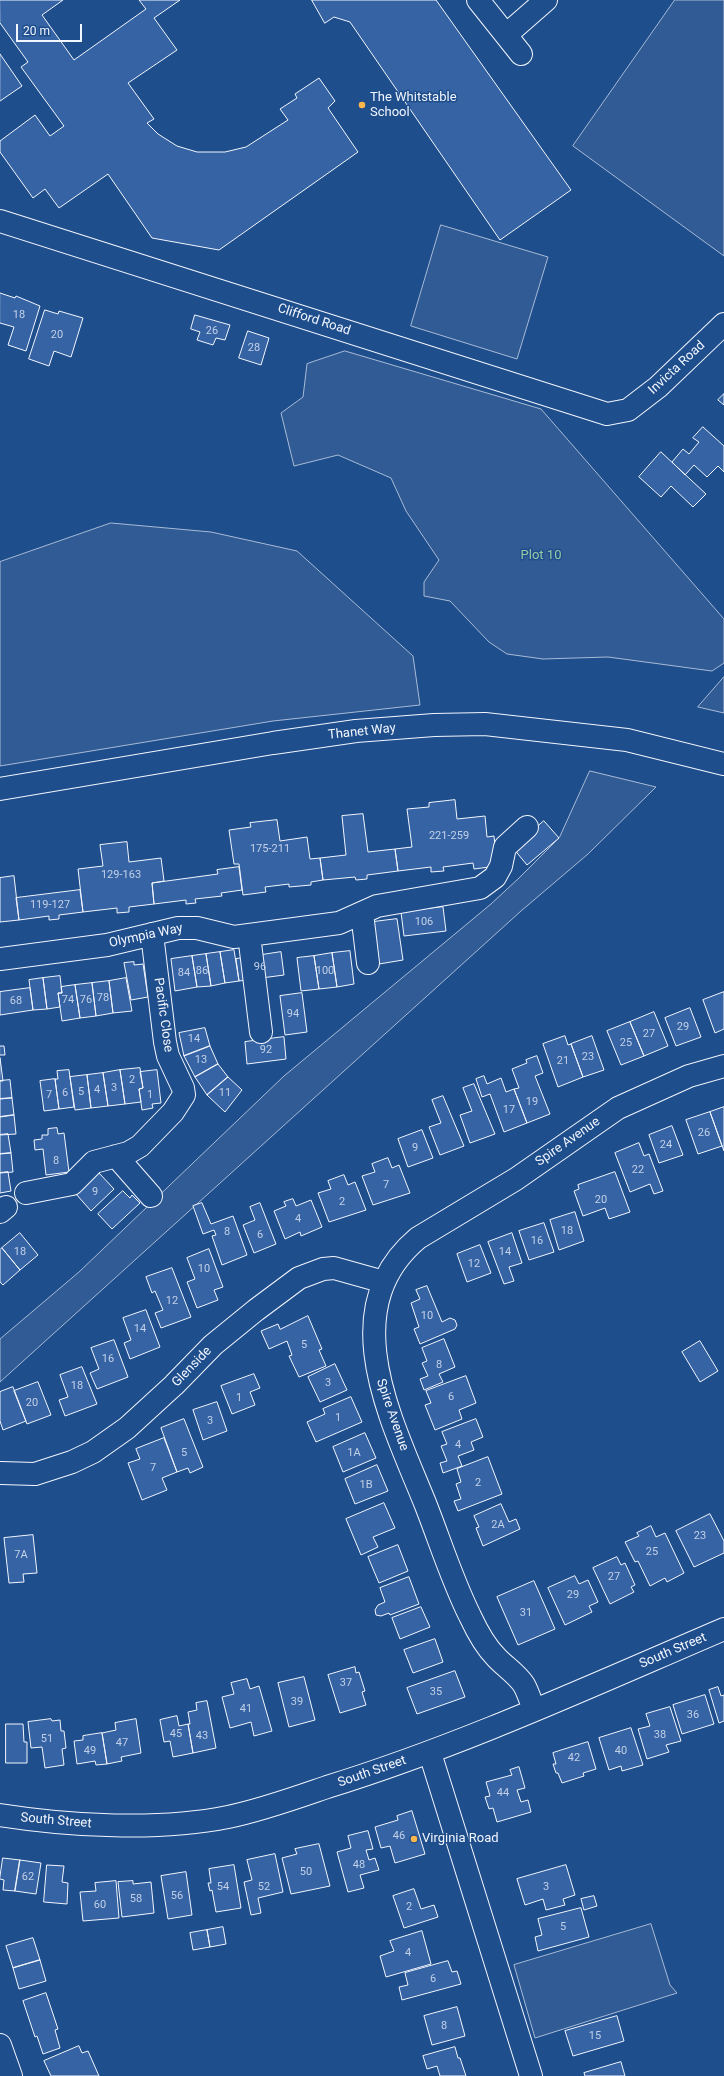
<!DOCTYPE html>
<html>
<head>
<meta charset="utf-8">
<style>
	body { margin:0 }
	#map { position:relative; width:724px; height:2076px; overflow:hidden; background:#1f4e8c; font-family:Roboto,sans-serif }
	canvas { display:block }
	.scale { position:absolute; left:16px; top:24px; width:66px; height:18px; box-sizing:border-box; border:2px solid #f2f6ff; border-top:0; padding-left:5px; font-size:12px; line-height:14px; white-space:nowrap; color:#f2f6ff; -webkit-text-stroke:3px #1f4e8c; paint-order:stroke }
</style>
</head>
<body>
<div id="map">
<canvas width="724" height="2076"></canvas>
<div class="scale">20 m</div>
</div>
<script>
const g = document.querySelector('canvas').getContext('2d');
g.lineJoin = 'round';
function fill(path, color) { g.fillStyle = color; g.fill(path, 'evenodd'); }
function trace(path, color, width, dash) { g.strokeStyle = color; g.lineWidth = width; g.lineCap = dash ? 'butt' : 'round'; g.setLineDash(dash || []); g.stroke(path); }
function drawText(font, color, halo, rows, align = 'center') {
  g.font = font + ' Roboto,sans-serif'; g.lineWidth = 3; g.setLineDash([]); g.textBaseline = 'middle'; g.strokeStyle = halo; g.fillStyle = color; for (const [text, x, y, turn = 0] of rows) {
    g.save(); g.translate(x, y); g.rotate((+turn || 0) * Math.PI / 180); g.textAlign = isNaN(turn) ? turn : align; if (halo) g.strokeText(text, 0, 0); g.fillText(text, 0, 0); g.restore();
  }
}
const built = new Path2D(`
	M675,0H724V256L573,146Z
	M441,225L548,257L517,359L411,326Z
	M345,351L541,409L724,619V663L712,671L608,657L543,659L507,654L489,642L450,601L424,596V582L439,560L406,511L391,478L338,455L294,466L281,413L303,397L307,364Z
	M111,523L211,532L297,551L413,656L420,705L273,721L0,766V562Z
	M724,677V713L698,707Z
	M590,771L656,787L588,854L521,911L0,1382V1339L79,1272L284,1076L491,904L519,878L559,838Z
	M651,1924L670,1985L677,1993L535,2038L514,1965Z`);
fill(built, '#305b95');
trace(built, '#a8bbd7', 1);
const building = new Path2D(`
	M0,0H63L42,15L74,60L146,9L139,0H180L154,18L177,50L128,83L154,119L147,123L158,134L177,146L197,152H225L246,147L288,120L280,109L297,98L295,94L319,78L335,101L328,108L358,152L219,250L152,238L108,174L59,208L45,189L33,198L0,152V141L35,115L50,136L64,126L21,67L28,62L0,23Z
	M312,0H436L571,190L500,240L350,22L334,17L325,23Z
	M0,54L22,86L0,101Z
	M0,293L15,298L16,296L40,306L26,351L8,345L14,327L0,323Z
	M45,310L58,314L59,311L83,318L71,357L54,351L49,366L29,359Z
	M195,315L230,325L225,340L216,338L213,345L197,340L200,332L191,329Z
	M248,331L269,338L261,365L239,358Z
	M724,394V405L718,400Z
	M703,427L724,446V472L718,466L707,477L694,465L685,475L672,462L683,449L689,454L699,442L693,438Z
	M661,452L706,494L693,507L671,486L661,497L639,477Z
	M455,800L457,819L485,816L487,837L494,836L497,866L474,869L473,863L443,867L444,871L431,872V867L398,871L395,849L412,847L407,809L429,807V803Z
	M363,814L368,852L395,849L398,871L367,875V879L356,880L355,877L323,880L320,858L346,855L342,816Z
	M277,820L280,841L307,837L310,859L320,858L323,880L311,882V885L289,887V884L265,887L266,892L243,895L239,864H234L229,830L251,827L250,823Z
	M544,821L559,838L527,865L513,848Z
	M127,842L129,862L161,858L164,881L152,883L154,904L129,907V912L117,913V908L83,912L78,869L103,866L100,845Z
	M239,867L242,890L221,893L222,896L195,899L196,903L186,904V900L154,904L152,883L218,874L217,870Z
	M14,876L19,920L0,922V878Z
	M80,890L83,912L59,915V919L49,920V916L19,920L16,898Z
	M443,907L446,931L404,936L401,912Z
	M397,919L403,960L379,964L373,922Z
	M234,950L239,981L225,983L220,952Z
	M350,951L354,984L337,987L332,953Z
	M220,952L225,983L211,986L206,954Z
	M281,952L284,975L239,981L236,959Z
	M332,953L337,987L319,989L314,956Z
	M206,954L211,986L197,987L192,956Z
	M192,956L197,987L175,991L171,959Z
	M314,956L319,989L301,991L297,958Z
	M134,962V965L143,964L148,997L131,1000L124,963Z
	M60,976L62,993H58L60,1007L47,1009L43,978Z
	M43,978L47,1009L33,1010L29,980Z
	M126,978L132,1011L113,1013L109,981Z
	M109,981L113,1013L96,1016L92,983Z
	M92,983L96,1016L80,1018L75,985Z
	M75,985L80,1018L62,1021L58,993H62L61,987Z
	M30,988L33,1010L0,1015V992Z
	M724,992V1029L715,1033L703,1000Z
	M302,993L307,1032L285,1035L280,996Z
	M690,1008L701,1037L676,1046L665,1018Z
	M654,1012L668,1046L644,1056L630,1022Z
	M630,1022L644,1056L621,1065L607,1031Z
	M205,1028L210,1046L184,1056L179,1033Z
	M565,1036L568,1045L571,1044L583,1077L558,1087L543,1044Z
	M592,1036L604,1070L583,1077L571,1044Z
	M284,1037L286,1059L247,1064L245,1042Z
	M0,1046H4L5,1055H0Z
	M210,1046L218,1064L195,1077L184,1056Z
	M537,1056L543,1073L535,1076L550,1114L527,1123L514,1089L519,1088L512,1069L527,1063L526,1060Z
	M0,1058L3,1081H0Z
	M218,1064L228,1077L207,1095L195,1077Z
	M140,1068L143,1088L139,1089L141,1102L125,1104L120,1070Z
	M69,1070L74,1107L59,1109L55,1079H58L57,1071Z
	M120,1070L125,1104L108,1106L103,1073Z
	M157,1070L161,1103L152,1104L153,1108L142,1110L139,1089L143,1088L140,1072Z
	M103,1073L108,1106L91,1108L87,1075Z
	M87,1075L91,1108L75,1110L70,1077Z
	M484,1076L487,1084L501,1078L506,1092L514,1089L527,1123L504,1132L490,1094L482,1097L476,1079Z
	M228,1077L242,1090L225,1112L207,1095Z
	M55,1079L59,1109L44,1111L40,1081Z
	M10,1080L12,1098L0,1099V1081Z
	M474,1084L495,1134L470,1143L460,1115L472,1111L463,1088Z
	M443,1096L464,1146L440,1155L429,1127L441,1123L432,1100Z
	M12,1098L14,1115L0,1117V1099Z
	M724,1107V1151L710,1112Z
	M710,1112L722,1146L698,1154L686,1120Z
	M14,1115L16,1134L0,1135V1117Z
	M672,1126L683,1155L659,1163L649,1135Z
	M57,1128L58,1134L64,1133L69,1172L46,1175L43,1149L35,1150L34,1140L42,1139V1135H48V1129Z
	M422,1130L433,1158L408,1167L398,1139Z
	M8,1134L11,1153L0,1154V1135Z
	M639,1143L644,1156L649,1154L663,1191L654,1194L650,1184L630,1192L615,1153Z
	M11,1153L13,1172L0,1173V1154Z
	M388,1158L392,1168L399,1165L410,1193L373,1205L362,1176L375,1172L372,1164Z
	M8,1172L11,1191L0,1193V1173Z
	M615,1172L630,1212L609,1219L605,1208L583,1216L574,1191L579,1189L578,1185Z
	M99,1173L114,1189L91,1211L76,1194Z
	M344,1175L348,1185L355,1182L366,1210L329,1222L318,1193L331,1189L328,1181Z
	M123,1191L130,1198L132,1195L140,1203L112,1229L98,1214Z
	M293,1199L296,1206L311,1200L322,1227L301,1236L300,1232L285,1239L274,1211L286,1206L284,1202Z
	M202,1203L211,1224L233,1216L247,1255L222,1265L212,1236L216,1235L214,1230L203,1234L193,1206Z
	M260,1203L276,1244L254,1253L243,1225L255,1220L250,1207Z
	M575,1212L584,1241L559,1250L550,1220Z
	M544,1223L554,1252L529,1260L519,1231Z
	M20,1233L38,1255L20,1270L2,1248Z
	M512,1233L522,1263L509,1267L514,1281L504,1284L488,1242Z
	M480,1245L491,1273L467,1282L457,1254Z
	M2,1248L20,1270L3,1285L0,1282V1250Z
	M209,1249L223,1287L214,1290L218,1300L197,1308L187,1282L195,1279L187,1258Z
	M172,1268L191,1317L161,1328L155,1313L163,1310L155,1291L152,1293L146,1277Z
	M427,1286L442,1322L450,1318L455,1320L457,1325L455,1329L420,1344L414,1329L419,1327L411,1303L420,1299L416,1290Z
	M146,1310L160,1347L130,1359L124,1343L131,1340L123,1318Z
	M308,1316L322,1349L319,1350L326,1366L299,1377L289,1356L292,1355L287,1341L269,1349L261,1331L278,1324L280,1329Z
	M444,1339L455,1367L439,1374L443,1382L424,1390L420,1379L428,1376L422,1363L427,1361L422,1348Z
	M114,1340L128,1377L97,1389L90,1373L99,1369L91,1348Z
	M700,1341L718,1371L700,1382L682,1352Z
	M335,1364L347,1390L320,1402L308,1377Z
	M82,1367L97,1404L65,1416L59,1400L68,1397L60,1375Z
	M254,1374L260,1388L250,1392L255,1405L232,1414L221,1386Z
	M466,1376L476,1403L459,1410L462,1419L435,1430L425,1405L431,1403L426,1391Z
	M38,1382L51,1415L27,1424L14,1391Z
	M13,1387L26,1421L3,1430L0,1421V1392Z
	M351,1397L362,1422L316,1442L307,1422L325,1414L323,1409Z
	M217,1402L227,1431L203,1440L193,1410Z
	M184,1419L203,1467L190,1473L188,1468L177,1472L161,1428Z
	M476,1419L483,1437L471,1442L474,1450L458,1456L462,1466L443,1473L440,1463L447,1461L441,1446L447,1444L442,1432Z
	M365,1433L376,1458L343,1472L333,1447Z
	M164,1438L177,1472L162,1478L167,1490L142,1500L128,1463L140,1459L136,1449Z
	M488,1457L502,1494L458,1511L454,1501L461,1499L456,1484L461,1482L457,1469Z
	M377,1465L388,1491L355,1504L345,1479Z
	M384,1503L395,1528L373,1537L378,1547L361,1555L346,1519Z
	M501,1504L509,1522L516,1519L520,1529L483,1546L476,1528L479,1527L474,1516Z
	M710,1514L724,1541V1553L694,1567L676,1531Z
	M651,1526L656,1537L665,1533L684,1573L667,1582L665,1578L650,1586L638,1561L635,1562L625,1542L639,1536L637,1533Z
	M33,1535L37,1573L23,1574L24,1582L9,1583L4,1538Z
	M398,1545L408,1571L379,1583L368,1557Z
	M617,1557L621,1565L625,1563L635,1585L631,1587L634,1592L610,1604L593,1568Z
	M575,1576L579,1584L588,1580L598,1602L589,1606L592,1612L565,1625L548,1588Z
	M409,1577L419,1604L390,1615L389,1613L381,1616L376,1615L375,1610L378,1605L385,1602L380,1588Z
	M534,1581L555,1629L518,1645L497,1597Z
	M421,1607L430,1627L400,1639L392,1618Z
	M435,1639L443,1662L413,1673L404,1650Z
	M355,1667L356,1673L359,1672L365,1691L362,1692L366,1705L340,1713L328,1675Z
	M455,1671L465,1697L417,1714L407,1688Z
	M304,1677L315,1720L289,1727L278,1683Z
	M247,1679L250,1689L259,1686L272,1731L254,1736L251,1722L230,1728L222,1697L234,1694L231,1683Z
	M718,1687L721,1696L724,1695V1721L719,1723L709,1690Z
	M705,1695L714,1724L682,1734L673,1705Z
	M207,1701L216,1748L193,1753L188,1724H190L188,1712L197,1710L196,1703Z
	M670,1707L681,1741L666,1745L669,1752L647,1759L638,1729L650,1726L646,1714Z
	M177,1716L179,1726L188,1724L193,1753L173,1757L170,1741L164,1742L160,1720Z
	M51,1719L52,1721L60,1720L61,1731H64L66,1748L62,1749L64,1765L45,1768L42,1747L31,1748L28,1722Z
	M136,1719L141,1753L121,1757L122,1761L107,1764L102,1733L116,1730L115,1723Z
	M6,1724H23L24,1742H27V1763H6Z
	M631,1728L643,1765L622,1771L621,1766L609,1770L599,1738Z
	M102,1733L107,1764L96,1765L95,1761L77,1764L74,1741L83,1740V1736Z
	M588,1742L596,1769L583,1773L584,1776L562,1783L558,1773H556L553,1764H556L553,1753Z
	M519,1767L525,1788L517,1790L521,1802L528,1800L531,1812L497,1822L493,1808L489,1809L485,1797L490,1796L486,1782L512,1775L510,1770Z
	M412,1811L425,1854L395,1863L390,1846L381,1848L375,1827L398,1820L397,1816Z
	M368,1831L373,1849L366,1850L369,1860L375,1858L379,1870L360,1875L364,1888L348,1892L337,1852L351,1848L348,1836Z
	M319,1844L330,1886L291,1894L282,1858L297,1854L295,1849Z
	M275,1854L283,1892L258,1898L261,1913L251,1915L244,1882L252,1880L247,1860Z
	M3,1858L20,1860L15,1891L3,1890L4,1880L0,1879Z
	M20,1860L41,1863L36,1894L15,1891Z
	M47,1865L64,1866L62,1882L68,1883L67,1904L44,1902Z
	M234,1865L241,1908L216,1912L212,1890L210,1891L208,1883H211L209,1869Z
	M566,1865L575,1895L563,1899L565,1905L546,1910L543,1899L525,1905L517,1879Z
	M186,1872L192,1915L168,1919L161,1876Z
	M116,1881L119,1918L83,1921L80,1892L96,1891L95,1883Z
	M133,1881V1884L151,1882L154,1913L122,1917L118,1882Z
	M414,1889L421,1909L434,1905L438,1917L404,1928L393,1896Z
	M594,1896L597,1906L584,1910L581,1899Z
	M581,1908L589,1937L538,1951L535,1937L542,1935L538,1919Z
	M223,1927L226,1944L210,1947L207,1930Z
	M207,1930L210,1947L193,1950L190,1933Z
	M422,1931L431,1964L386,1977L380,1956L394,1951L390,1941Z
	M33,1938L40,1960L13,1968L6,1946Z
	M40,1960L46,1981L19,1989L13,1968Z
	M448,1961L452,1972L457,1971L461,1984L402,2000L399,1987L408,1985L405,1973Z
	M46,1993L58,2029L55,2030L60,2048L43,2054L37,2036L35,2037L23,2001Z
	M457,2007L465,2036L432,2045L424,2016Z
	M617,2016L624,2041L573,2056L565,2031Z
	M79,2046L82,2053L88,2051L99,2076H51L44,2061Z
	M455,2047L458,2058H460L466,2076H440L437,2066L427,2069L423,2056Z
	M621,2062L625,2076H585L584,2073Z`);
fill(building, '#3563a3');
trace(building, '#f2f6ff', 1);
const minor = new Path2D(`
	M478,0L521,54
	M506,35L546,0
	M0,221L607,414L628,410L658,387L724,324
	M362,913L368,963
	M249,935L261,1032
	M0,959L107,945L178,928H197L234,937L339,923L377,906L480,888L495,877L501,866L505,847L527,827
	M116,1156L151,1196
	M26,1193L72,1184L94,1162L128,1153L140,1146L173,1112L184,1095L183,1088L168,1056L165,1042L152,934
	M0,1212L6,1207
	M1,1473L35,1474L72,1462L93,1452L127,1428L174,1385L213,1345L256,1310L299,1278L323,1269L334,1268L384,1282
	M534,1710C531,1702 528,1692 524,1685C517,1674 504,1666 496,1657C486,1647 476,1629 470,1616C452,1580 440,1541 425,1503C392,1421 333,1309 418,1238L516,1179L618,1108L689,1076L724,1066
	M430,1753L531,2076
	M0,1815C70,1826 159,1831 228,1817C262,1810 295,1798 327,1787C463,1745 593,1685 724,1629
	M0,2045L11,2076`);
const major = new Path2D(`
	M0,789L273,743L356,731L434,725L485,724L627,740L724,764`);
trace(minor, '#f2f6ff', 24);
trace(major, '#f2f6ff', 24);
trace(minor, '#1f4e8c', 22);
trace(major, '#1f4e8c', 22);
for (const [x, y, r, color] of [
	[362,105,4,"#ffb74d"],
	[414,1839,4,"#ffb74d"]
]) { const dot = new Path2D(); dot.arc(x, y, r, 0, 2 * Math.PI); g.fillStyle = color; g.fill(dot); trace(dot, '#1f4e8c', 1.5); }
drawText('11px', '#c3d1e8', null, [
	["18",19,315],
	["26",212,331],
	["20",57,335],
	["28",254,348],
	["221-259",449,836],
	["175-211",270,849],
	["129-163",121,875],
	["119-127",50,905],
	["106",424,922],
	["96",260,967],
	["86",202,971],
	["100",325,971],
	["84",184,973],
	["78",103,998],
	["74",68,1000],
	["76",86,1000],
	["68",16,1001],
	["94",293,1014],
	["29",683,1027],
	["27",649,1034],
	["14",194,1039],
	["25",626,1043],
	["92",266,1050],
	["23",588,1057],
	["13",201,1060],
	["21",563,1061],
	["2",132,1080],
	["3",114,1088],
	["4",97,1090],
	["5",81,1092],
	["6",65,1093],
	["11",225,1093],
	["7",49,1095],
	["1",150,1095],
	["19",532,1102],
	["17",509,1110],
	["26",704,1133],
	["24",666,1145],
	["9",415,1148],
	["8",56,1161],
	["22",638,1170],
	["7",386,1185],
	["9",95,1192],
	["20",601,1200],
	["2",342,1202],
	["4",298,1219],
	["18",567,1231],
	["8",227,1232],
	["6",260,1235],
	["16",537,1241],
	["18",20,1252],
	["14",505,1252],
	["12",474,1264],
	["10",204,1269],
	["12",172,1301],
	["10",427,1316],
	["14",140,1329],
	["5",304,1345],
	["16",108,1359],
	["8",439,1365],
	["3",328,1383],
	["18",77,1386],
	["6",451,1397],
	["1",239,1398],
	["20",32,1403],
	["1",338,1418],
	["3",210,1421],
	["4",458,1445],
	["5",184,1453],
	["1A",354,1453],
	["7",153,1468],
	["2",478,1483],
	["1B",366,1485],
	["2A",498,1525],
	["23",700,1536],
	["25",652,1552],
	["7A",21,1555],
	["27",614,1577],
	["29",573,1595],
	["31",526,1613],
	["37",346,1683],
	["35",436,1692],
	["39",297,1702],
	["41",246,1709],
	["36",693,1715],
	["45",176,1734],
	["38",660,1735],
	["43",202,1736],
	["51",47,1739],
	["47",122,1743],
	["49",90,1751],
	["40",621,1751],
	["42",574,1758],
	["44",503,1793],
	["46",399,1836],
	["48",359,1865],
	["50",306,1872],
	["62",28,1877],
	["54",223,1887],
	["52",264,1887],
	["3",546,1887],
	["56",177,1896],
	["58",136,1899],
	["60",100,1905],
	["2",409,1907],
	["5",563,1927],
	["4",408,1953],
	["6",433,1979],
	["8",444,2026],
	["15",595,2036]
]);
drawText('13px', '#f2f6ff', '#1f4e8c', [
	["The Whitstable",370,98],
	["School",370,113],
	["Virginia Road",422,1839]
], 'left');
drawText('13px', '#f2f6ff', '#1f4e8c', [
	["Clifford Road",314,320,18],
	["Invicta Road",677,368,-43],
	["Thanet Way",362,732,-6],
	["Olympia Way",146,936,-12],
	["Pacific Close",163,1015,82],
	["Spire Avenue",568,1142,-35],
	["Glenside",192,1367,-46],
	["Spire Avenue",392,1415,71],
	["South Street",673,1651,-23],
	["South Street",372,1772,-19],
	["South Street",56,1821,5]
]);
drawText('13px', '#97c8a6', '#1f4e8c', [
	["Plot 10",541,556]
]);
</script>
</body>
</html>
